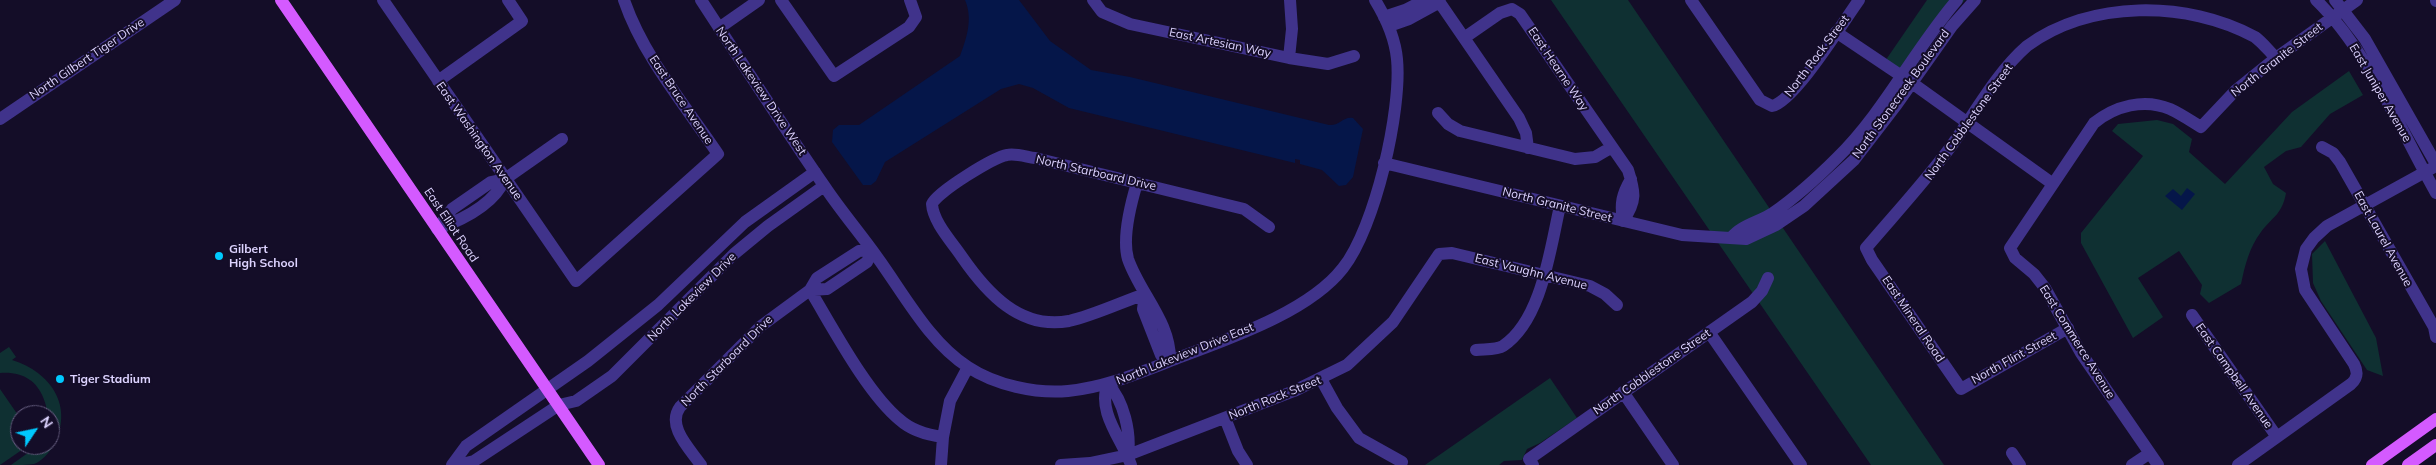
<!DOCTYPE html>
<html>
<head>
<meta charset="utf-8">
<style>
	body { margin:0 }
	#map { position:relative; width:2436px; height:465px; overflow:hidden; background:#140d28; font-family:Mulish,sans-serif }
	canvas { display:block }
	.north { position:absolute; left:10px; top:405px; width:50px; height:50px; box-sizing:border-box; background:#140d28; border:1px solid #645c7e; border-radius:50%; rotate:56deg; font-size:14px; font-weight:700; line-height:20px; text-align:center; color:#ddd3ff }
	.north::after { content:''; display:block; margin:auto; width:18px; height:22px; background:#00c9fe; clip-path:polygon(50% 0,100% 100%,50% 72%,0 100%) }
</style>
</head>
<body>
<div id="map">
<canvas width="2436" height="465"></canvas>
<div class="north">N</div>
</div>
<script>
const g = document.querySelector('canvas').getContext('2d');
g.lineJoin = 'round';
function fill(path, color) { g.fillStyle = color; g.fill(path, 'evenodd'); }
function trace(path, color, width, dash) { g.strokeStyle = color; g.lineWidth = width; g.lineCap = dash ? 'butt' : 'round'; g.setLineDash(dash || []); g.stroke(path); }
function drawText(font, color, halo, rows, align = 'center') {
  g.font = font + ' Mulish,sans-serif'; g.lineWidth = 4; g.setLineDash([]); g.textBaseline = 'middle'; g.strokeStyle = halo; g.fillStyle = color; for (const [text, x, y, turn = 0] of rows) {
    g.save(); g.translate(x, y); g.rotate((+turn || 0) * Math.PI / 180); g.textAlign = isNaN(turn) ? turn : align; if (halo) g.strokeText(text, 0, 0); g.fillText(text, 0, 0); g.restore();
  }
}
fill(new Path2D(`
	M1551,0H1628L1944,465H1871Z
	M1927,0H1965L1949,17L1906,80L1883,64Z
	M2349,71L2363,95L2330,114L2301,147L2286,151L2264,167L2273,184L2286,193C2282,215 2272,217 2261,232C2249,248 2245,265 2241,284L2209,303L2200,294L2202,285L2179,251L2138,278L2163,317L2133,338L2081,243V233L2143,156L2112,131L2118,124L2157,120L2173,124L2192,139L2189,152L2225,184L2292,112Z
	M2325,241L2376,338L2383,376L2367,370L2321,301L2313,283L2312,254Z
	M9,347L16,357L12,360C51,372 75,407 53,446C49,453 42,461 34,464C28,465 18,465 11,465L39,445H50C50,411 46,370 0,373V353Z
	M1550,378L1577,418L1540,443L1527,449L1522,460L1504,461L1499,465H1425Z
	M0,389L20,418V445H29L0,465Z`), '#0f3032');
fill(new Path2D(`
	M965,0H1019L1050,41L1091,70L1130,77L1329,125C1340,126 1343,116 1353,118L1363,129L1353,177L1346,185L1339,186L1322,170L1300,164V160L1295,159V163L1069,108L1033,88L1019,84L1001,89L885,162L876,181L871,185H863L832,142L833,130L839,125H859L960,56C967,37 973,19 965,0Z
	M2187,188L2195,194L2182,210L2165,196L2173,189L2181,196Z`), '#051649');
trace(new Path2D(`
	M383,0L576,281L718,154C685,105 643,56 624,0
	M701,0C742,63 783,126 825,187C841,211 860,233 877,257C904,294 929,342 968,367C995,385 1036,394 1068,391C1107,387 1141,372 1178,358C1228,339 1309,312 1343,268C1375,228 1402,110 1397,59C1395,38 1386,18 1375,0
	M781,0L834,76L909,27L916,17L910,0
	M1093,0L1102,12L1130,24L1289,58L1328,64L1354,56
	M1438,0L1519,118L1526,133L1528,148
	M1691,0L1760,100L1772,106C1795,101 1843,22 1859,0
	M2316,0C2367,49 2401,131 2436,193
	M2335,0L2365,39L2436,164
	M2436,0V1
	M1384,17L1405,10L1425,0
	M1389,26L1409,19L1440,2
	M719,28L759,0
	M1836,32L1912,83L2053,184
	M1464,38L1500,13L1512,9L1520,14L1628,170C1635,192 1637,201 1623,221
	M1289,58L1292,29L1290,0
	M438,81L522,21L508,0
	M1438,113L1448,124L1460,131L1575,159L1595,157L1612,147
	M0,119L175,0
	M2322,147L2333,153L2340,162L2434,327L2436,337
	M1384,163L1682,235L1746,239L1776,225L1804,206L1854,160L1897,104L1952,26L1975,0
	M1137,183C1131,203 1122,238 1128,259C1140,294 1171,322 1170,361
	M1623,221C1620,204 1622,194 1631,179
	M437,229L452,209L491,182L505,179L562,139
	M437,229C462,220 494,204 505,179
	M1731,238C1741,225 1759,222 1773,213C1796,197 1817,178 1837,158C1884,112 1914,50 1957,0
	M810,290C833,328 867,393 900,420C911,430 928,435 943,437
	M1145,294C1122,302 1092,316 1069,321C1020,330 987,293 962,257C952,242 933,222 932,204C937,192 994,157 1007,155C1015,153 1027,157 1035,158L1244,209L1269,227
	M1145,294L1143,309L1161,355L1170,361
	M2192,315L2277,437
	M2068,328L1961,389L1872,260L1866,248C1894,215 1923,184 1949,149C1974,115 1995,74 2027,46C2090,0 2187,0 2255,37C2262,42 2269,51 2276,58
	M1709,332L1801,465
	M1476,350C1484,349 1497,350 1503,346C1542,320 1550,249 1560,206
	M1321,379L1337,408L1359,438L1402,462
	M1623,392L1673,465
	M1225,418L1238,451L1247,465
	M2012,453L2020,465
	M1128,455C1131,433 1124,401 1108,384C1096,411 1123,441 1131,465
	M452,465L466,446L588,361L658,305L745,222L815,172
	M458,465L474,461L559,405L576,401L612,376L734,254L768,226L824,186
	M701,465C690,449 666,426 680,407L761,326L810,290L817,278L859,251L872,250L867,262L827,289L810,290
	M941,465L943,437L950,401L968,367
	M1061,465L1090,463L1128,455L1294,391L1347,365L1393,322L1439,254L1452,253L1590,286L1605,294L1617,305
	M1533,465L1529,459L1752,302L1762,291L1768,278
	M2132,465L2150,453
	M2158,465L2081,353L2045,288L2034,274L2015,258L2010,248L2094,123C2115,106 2144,98 2170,109C2181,114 2191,121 2201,127L2235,91L2276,58L2357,0
	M2238,465L2351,384C2358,378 2358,372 2354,364L2305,290L2301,269L2306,249L2314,238L2327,226L2436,166`), '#40338b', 12);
trace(new Path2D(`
	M281,0L599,465
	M2372,465L2436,419
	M2408,465L2436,445`), '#d45aff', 12);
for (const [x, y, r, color] of [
	[219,256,5,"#00c9fe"],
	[60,379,5,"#00c9fe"]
]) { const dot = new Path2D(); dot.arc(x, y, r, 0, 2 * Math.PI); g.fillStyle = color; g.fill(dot); trace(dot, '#140d28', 2); }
drawText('12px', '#ddd3ff', '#140d28', [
	["East Artesian Way",1220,43,12],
	["North Rock Street",1817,56,-53],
	["North Gilbert Tiger Drive",87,59,-34],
	["North Granite Street",2277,60,-38],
	["East Hearne Way",1558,69,56],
	["North Lakeview Drive West",761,91,56],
	["East Juniper Avenue",2380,93,60],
	["North Stonecreek Boulevard",1901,94,-54],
	["East Bruce Avenue",681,100,56],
	["North Cobblestone Street",1969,122,-54],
	["East Washington Avenue",479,141,55],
	["North Starboard Drive",1096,173,13],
	["North Granite Street",1557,205,14],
	["East Elliot Road",451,225,56],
	["East Laurel Avenue",2383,239,61],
	["East Vaughn Avenue",1531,272,14],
	["North Lakeview Drive",692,297,-45],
	["East Mineral Road",1913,319,56],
	["East Commerce Avenue",2077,342,58],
	["North Lakeview Drive East",1185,354,-22],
	["North Flint Street",2014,358,-29],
	["North Starboard Drive",727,361,-45],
	["North Cobblestone Street",1652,372,-35],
	["East Campbell Avenue",2234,376,55],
	["North Rock Street",1275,398,-22]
]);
drawText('bold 12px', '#ddd3ff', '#140d28', [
	["Gilbert",229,249],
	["High School",229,263],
	["Tiger Stadium",70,379]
], 'left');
</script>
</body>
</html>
